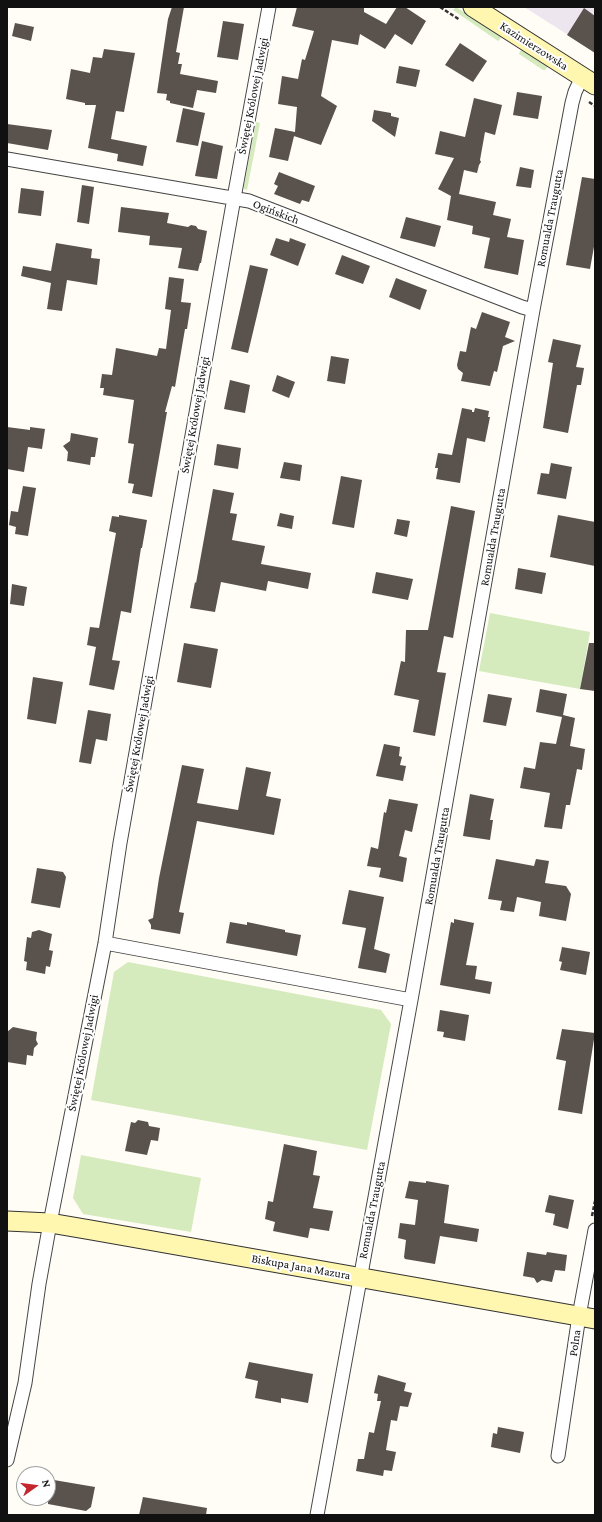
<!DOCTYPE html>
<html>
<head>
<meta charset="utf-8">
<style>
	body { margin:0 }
	#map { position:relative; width:602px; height:1522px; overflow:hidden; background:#fffdf5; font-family:"Crimson Pro",serif }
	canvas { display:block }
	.frame { position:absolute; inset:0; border:8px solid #111; pointer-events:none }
	.north { position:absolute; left:16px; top:1466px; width:40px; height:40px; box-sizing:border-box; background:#fff; border:1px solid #a0a0a0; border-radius:50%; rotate:76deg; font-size:11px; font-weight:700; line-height:16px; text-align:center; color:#111 }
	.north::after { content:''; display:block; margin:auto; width:14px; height:18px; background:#c4262e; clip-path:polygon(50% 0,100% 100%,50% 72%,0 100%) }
</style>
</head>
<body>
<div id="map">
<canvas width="602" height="1522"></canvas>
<div class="frame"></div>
<div class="north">N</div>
</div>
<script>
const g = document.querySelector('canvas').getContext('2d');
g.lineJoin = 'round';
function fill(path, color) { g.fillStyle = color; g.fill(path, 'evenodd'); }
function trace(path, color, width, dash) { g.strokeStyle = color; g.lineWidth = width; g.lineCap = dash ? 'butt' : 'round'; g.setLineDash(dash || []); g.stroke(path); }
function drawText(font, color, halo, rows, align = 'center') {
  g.font = font + ' "Crimson Pro",serif'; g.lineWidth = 4; g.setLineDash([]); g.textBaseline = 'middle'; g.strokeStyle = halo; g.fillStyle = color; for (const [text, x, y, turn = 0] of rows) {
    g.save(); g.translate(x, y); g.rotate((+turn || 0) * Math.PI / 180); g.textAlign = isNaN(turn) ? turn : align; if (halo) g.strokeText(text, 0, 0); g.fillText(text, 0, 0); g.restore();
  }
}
fill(new Path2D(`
	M524,7H595V53L565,33Z`), '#eee6ef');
fill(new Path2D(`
	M456,7L500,35L501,38L498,41L453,10Z
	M523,49L548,66L545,70H543L519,54L520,51Z
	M256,122L260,123L247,190L244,189V185Z
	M490,613L590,632L580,689L479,671Z
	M128,962L381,1010L391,1024L367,1150L91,1100L114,972Z
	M81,1155L201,1178L191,1232L83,1214L73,1198Z`), '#d5ebbd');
fill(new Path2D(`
	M172,7H184L176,52L180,53L178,64H182L180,74L218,81L216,93L197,90L193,108L170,103V101L166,100L167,94L157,93L168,19Z
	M297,7H364V12L386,24L397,7H405L426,21L412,45L395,34L385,49L360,34L358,45L332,40L321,96L337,106L321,145L294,136L295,132L288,161L269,157L275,128L295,132L297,107L278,104L282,76L298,79L302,59L305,60L314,31L292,26Z
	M584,8L595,16V53L567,35Z
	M223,21L244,24L238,60L217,57Z
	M15,23L34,27L31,41L12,36Z
	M460,43L487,61L473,82L445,65Z
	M104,49L135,53L124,112L116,111L111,139L147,146L143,166L117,161L118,154L88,148L96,105H85V103L66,99L71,69L90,73L93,57L102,58Z
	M399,66L420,70L416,87L396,83Z
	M517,92L542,96L538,119L513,115Z
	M474,98L502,105L495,135L485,132L480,160L481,162L479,165L477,173L464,170L459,194L496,202L493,215L511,219L507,237L524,240L518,275L484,268L490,238L472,234L473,226L447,220L451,196L438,189L454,158L435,154L440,131L465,137Z
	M183,108L205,113L198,146L176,142Z
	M374,110L391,113V116L399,118L395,137L372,121Z
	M7,124L52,130L48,150L7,143Z
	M202,141L223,146L217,179L195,176Z
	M520,167L534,170L531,188L516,186Z
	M279,172L315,186L309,202L302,200L300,204L274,194L278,186L274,184Z
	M582,177L595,179V241L590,269L566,265Z
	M82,185L94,187L89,224L77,222Z
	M21,188L44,191L41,216L18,213Z
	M121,207L169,213L167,223L188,227L191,225L196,226L198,229L207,231L201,263H200L198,271L178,268L182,248L149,245L150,236L118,232Z
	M406,217L441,226L435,247L400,238Z
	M276,238L289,242L290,238L306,244L298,266L270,255Z
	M56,243L92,249L91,258L100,259L97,285L67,280L62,311L47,309L51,283L21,276L23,266L51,271Z
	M342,255L370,266L363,284L335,274Z
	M250,265L268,269L248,353L231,349Z
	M169,277L184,279L181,302L191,303L187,329H185L175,387L172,386L165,412H167L152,497L132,493L134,484L128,483L134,444L128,443L134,400L103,395L104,388H100L102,374L112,375L116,348L157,356L159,348L166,349L171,310L165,309Z
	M396,278L427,290L420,310L389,297Z
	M482,312L510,322L505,337L515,341L503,346L497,372L494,371L490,386L461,381L463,373L458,369L457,365L460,351L466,352L471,327L476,329Z
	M553,339L581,345L576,367L584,368L581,385H577L568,433L543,428L553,363L548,362Z
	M331,356L349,359L345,384L327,381Z
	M277,375L295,382L289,398L272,391Z
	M230,380L250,385L245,413L224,409Z
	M462,408L472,410V412H474L475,408L489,411L488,417H490L485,442L467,438L460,483L436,479L438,468H435L438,453L452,455Z
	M7,427L30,430V427L45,429L42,449L28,447L24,472L7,469Z
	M71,433L98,438L95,457H91L90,465L67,461L68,452L63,446L70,441Z
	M217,444L241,448L238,469L214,465Z
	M284,462L302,465L300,481L280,478Z
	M551,463L572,467L566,499L537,494L541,473L549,474Z
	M341,476L362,480L354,528L332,524Z
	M23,486L36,488L28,536L15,534L16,527L9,525L11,511L18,512Z
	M213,489L234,493L230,513L237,514L232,540L265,546L261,564L311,573L308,589L268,581L266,591L221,582L215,612L190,608L195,582L196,583Z
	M451,506L475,511L453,638L444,636L437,672L446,673L435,736L413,732L419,700L394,695L401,661L405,662L406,630H428Z
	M280,513L294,516L292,529L277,526Z
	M119,515L147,520L142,548H141L131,613L121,611L112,660L120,661L114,690L89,685L96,647L87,645L90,627L99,628L116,533L109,531L112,516L119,517Z
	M558,515L595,522V566L550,557Z
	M397,519L410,521L407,537L394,534Z
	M518,568L546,573L542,594L515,589Z
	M376,572L413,579L408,600L372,593Z
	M12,584L27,587L24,606L10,604Z
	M184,643L218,649L211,688L177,682Z
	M589,643H595V691L580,689Z
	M33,677L63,682L56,724L27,719Z
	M540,689L567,694L563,715L575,718L570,746L585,749L582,770L577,769L570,805H566L562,829L544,827L550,793L520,788L524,767L535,769L540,742L556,744L562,717L536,712Z
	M488,694L512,698L506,726L483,722Z
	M88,710L111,714L107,741L96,739L91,764L79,762Z
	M384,744L400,747L399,756L402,757L400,765L406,766L403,781L376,776Z
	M182,765L204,769L197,803L238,810L246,767L271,772L266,796L281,799L274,835L197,821L179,912L184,913L180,934L151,929V925L148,920L153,918L159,878Z
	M470,794L494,799L490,820H493L490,840L463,836Z
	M389,799L418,804L412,832L405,830L399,856L407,858L403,882L379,877L381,868L367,866L371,847L378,849L384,812L386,813Z
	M496,859L534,866L536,859L549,861L545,883L566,886L571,894L566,921L539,916L541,902L517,897L514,912L500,910L502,901L488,899Z
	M37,868L63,872L66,877L60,908L31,903Z
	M349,890L384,897L374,949L390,954L386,973L358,968L366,928L342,924Z
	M454,919L474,923L466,965L477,966L475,979L492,982L490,994L440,985L451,922L454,923Z
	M230,922L247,925V922L285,930V932L301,935L297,956L226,943Z
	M39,930L52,934L49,950L53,951L50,967L46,966L45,974L26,970L27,962L24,961L27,937L31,938L32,932Z
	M562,947L590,952L586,975L560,970L562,962L559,961Z
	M440,1010L469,1015L465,1041L443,1037L444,1032L437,1031Z
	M13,1027L37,1032L36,1040L38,1044L34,1048L33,1056L27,1055L26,1065L7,1062V1032Z
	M562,1029L595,1033L582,1114L558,1110L566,1061L556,1059Z
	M138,1120L148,1122L149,1126L160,1128L158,1141L151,1140L147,1155L125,1151L131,1122L135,1123Z
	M284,1144L317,1151L313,1175L320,1176L313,1208L333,1211L329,1231L310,1228L308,1238L273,1231L275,1222L265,1219L268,1201L273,1202Z
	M409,1181L426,1183V1181L449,1185L444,1223L479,1229L477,1242L440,1236L435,1264L405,1259L404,1257L406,1240L398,1238L400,1223L415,1225L418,1200L405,1198Z
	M549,1195L574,1200L568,1229L553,1225L555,1214L545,1212Z
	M527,1252L546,1255L547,1252L567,1255L565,1271L555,1270L552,1282L542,1280L537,1283L534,1278L523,1276Z
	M249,1362L313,1374L308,1403L281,1398V1403L255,1398L258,1381L245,1378Z
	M378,1375L406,1383L404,1391L412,1393L408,1407L400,1406L397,1421L391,1420L386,1450L396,1452L392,1471L384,1470L383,1476L356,1471L358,1459H364L369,1432L374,1433L381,1401H377L378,1394L374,1393Z
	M498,1427L524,1432L520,1453L491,1447L493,1433L497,1434Z
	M48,1479L95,1487L91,1507L86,1511L48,1504Z
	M143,1497L207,1508L206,1515H139Z`), '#5a524d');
const street = new Path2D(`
	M7,159L249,201L522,307L533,310
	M105,943L411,1000
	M558,1456L579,1316L595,1230
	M7,1460L25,1383L39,1284L50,1223L105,943L120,843L234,198L269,7
	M317,1515L411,1000L533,310L572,103L575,92L582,77`);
const secondary = new Path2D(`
	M473,7L595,85
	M7,1221L50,1223L91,1230L595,1319`);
trace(street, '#444', 15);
trace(secondary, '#333', 21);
trace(new Path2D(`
	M440,7L460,20
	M589,102L595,106
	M592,1216L595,1201`), '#333', 2.5, [4, 2]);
trace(street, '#fff', 13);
trace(secondary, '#fff6b0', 19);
drawText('12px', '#111', '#fff', [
	["Kazimierzowska",534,46,33],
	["Świętej Królowej Jadwigi",253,96,-79],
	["Ogińskich",276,212,21],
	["Romualda Traugutta",550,218,-79],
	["Świętej Królowej Jadwigi",195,415,-80],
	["Romualda Traugutta",493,537,-80],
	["Świętej Królowej Jadwigi",139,734,-80],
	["Romualda Traugutta",437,856,-80],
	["Świętej Królowej Jadwigi",83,1053,-79],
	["Romualda Traugutta",372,1210,-79],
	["Biskupa Jana Mazura",301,1267,10],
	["Polna",575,1343,-82]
]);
</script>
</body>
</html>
